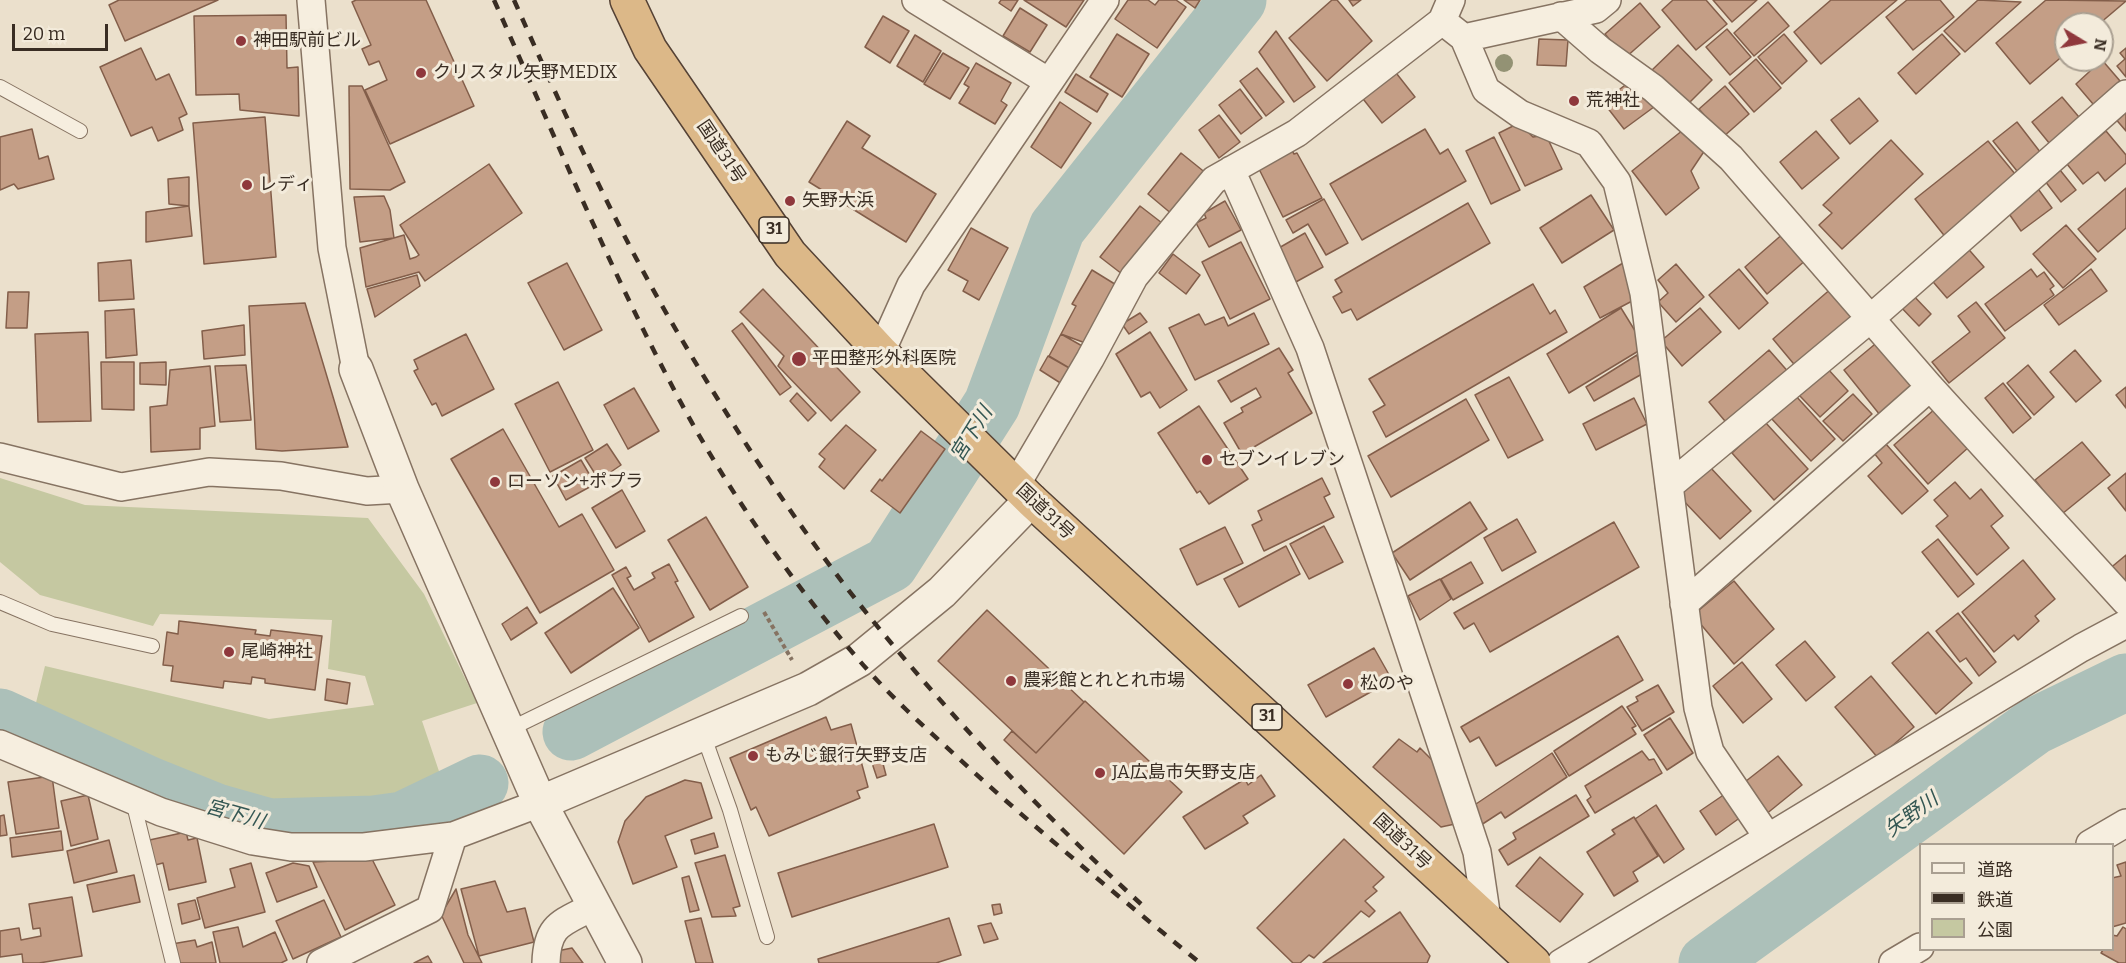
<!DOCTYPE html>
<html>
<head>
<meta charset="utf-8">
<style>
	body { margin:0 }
	#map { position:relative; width:2126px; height:963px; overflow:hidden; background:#ebe0cc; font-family:Bitter,"Noto Sans JP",serif }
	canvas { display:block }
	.legend { position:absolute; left:1919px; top:843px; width:195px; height:108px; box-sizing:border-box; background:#f3ebdb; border:2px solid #a99f91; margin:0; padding:8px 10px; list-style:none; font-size:18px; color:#392d23 }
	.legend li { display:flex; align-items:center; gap:12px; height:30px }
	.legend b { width:30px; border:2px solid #a99f91 }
	.north { position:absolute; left:2054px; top:12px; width:60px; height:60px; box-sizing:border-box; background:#f3ebdb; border:2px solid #a99f91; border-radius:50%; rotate:100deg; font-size:16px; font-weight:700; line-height:24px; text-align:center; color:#392d23 }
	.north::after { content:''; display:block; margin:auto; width:21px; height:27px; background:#8f383c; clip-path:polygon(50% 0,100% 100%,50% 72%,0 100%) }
	.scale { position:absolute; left:12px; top:24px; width:96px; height:27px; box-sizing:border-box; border:3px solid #392d23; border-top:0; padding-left:8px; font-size:18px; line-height:21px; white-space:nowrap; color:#392d23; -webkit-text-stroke:4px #f3ebdb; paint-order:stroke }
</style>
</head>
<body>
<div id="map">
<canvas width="2126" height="963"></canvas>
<ul class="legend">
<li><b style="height:8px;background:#f6eedf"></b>道路</li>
<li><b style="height:8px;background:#392d23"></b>鉄道</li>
<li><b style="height:16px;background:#c5c8a1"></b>公園</li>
</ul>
<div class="north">N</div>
<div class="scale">20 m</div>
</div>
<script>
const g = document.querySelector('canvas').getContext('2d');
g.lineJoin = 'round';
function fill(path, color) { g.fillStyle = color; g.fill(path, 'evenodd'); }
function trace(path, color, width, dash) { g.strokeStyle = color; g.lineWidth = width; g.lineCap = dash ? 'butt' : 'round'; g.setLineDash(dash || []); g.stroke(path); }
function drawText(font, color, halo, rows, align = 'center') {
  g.font = font + ' Bitter,"Noto Sans JP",serif'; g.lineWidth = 6; g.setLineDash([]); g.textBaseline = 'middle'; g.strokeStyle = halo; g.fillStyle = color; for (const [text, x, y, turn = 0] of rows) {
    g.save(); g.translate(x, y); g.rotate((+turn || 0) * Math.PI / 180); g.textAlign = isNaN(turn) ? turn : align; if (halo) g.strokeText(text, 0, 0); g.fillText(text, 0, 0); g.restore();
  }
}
fill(new Path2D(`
	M0,478L85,505L368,518L424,594L477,703L422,721L445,789L301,813L214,793L33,715L45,666L269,719L374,705L365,676L328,669L332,620L160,614L153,626L40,595L0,562Z`), '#c5c8a1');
trace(new Path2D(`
	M0,717L149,785L216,812L269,827L374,824L403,820L480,783
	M571,732L890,564L992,404L1057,228L1238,0
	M1707,963L2035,726L2126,682`), '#acc0b9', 57);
const building = new Path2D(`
	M119,0H218L125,41L109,5Z
	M356,0H426L474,106L390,144L365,90L387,80L379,61L369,65L362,49L371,45L352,2Z
	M1001,0H1018L1011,11L999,3Z
	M1024,0H1084L1066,27Z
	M1128,0H1148L1155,5L1159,0H1176L1186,7L1157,48L1115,19Z
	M1184,0H1200L1195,8Z
	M1332,0H1337L1372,41L1327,81L1289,38Z
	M1349,0H1361L1353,6Z
	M1673,0H1706L1727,24L1696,50L1662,10Z
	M1713,0H1757L1732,22Z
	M1831,0H1897L1821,64L1794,32Z
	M1907,0H1940L1954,17L1913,50L1886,17Z
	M1978,0L2021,2L1965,52L1944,31Z
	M2046,0L2126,1L2099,24H2066V53L2030,84L1996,43Z
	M1768,2L1789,26L1754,56L1734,33Z
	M1640,3L1660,27L1625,58L1605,34Z
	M1020,8L1047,25L1030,52L1003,36Z
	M286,15L287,68L298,67L299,116L240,110L239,94L196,95L194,16Z
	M883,16L909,31L890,63L865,47Z
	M1727,29L1751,57L1730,75L1706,47Z
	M1276,31L1315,87L1294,102L1259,52Z
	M1117,34L1149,54L1122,97L1090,77Z
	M1784,34L1807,61L1782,84L1758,57Z
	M1942,34L1960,54L1916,94L1898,73Z
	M915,35L941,51L923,82L897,66Z
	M1539,39L1568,40L1566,66L1537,65Z
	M1678,45L1712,80L1686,106L1651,71Z
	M141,48L156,80L169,74L187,114L179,118L183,130L158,141L152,127L131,136L100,67Z
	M2126,48V77L2117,66L2125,59L2120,53Z
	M943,53L969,68L950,99L924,84Z
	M1756,59L1781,88L1754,112L1729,83Z
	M2102,60L2126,88L2099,111L2076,84Z
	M976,63L1011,83L1001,101L1007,105L995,124L959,103L969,87L964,84Z
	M1257,68L1284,102L1266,116L1240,81Z
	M1393,69L1415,97L1382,123L1360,95Z
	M1076,74L1108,94L1097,112L1065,92Z
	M1637,76L1658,104L1624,129L1603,102Z
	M349,86H362L405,182L390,190L350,189Z
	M1725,86L1749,114L1723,137L1699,109Z
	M1240,89L1262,118L1241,134L1219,105Z
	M2062,97L2084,123L2054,149L2032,122Z
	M1859,98L1878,121L1850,144L1831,120Z
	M1060,102L1091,123L1061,168L1031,147Z
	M2126,105V131L2113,116Z
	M1219,115L1240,142L1219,158L1199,130Z
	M265,117L276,257L204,264L193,123Z
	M847,121L870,136L862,148L936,194L906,242L809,182Z
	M2017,122L2044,157L2021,176L1993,141Z
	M1519,123L1533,137L1546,135L1562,169L1525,186L1499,133Z
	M32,129L39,159L48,156L54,179L18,189L14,184L0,190V137Z
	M1425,129L1440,154L1448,149L1466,181L1362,240L1330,184Z
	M1683,130L1707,147L1691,171L1699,188L1666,215L1632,171Z
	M1816,131L1839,158L1802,189L1780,162Z
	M2106,131L2126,155V163L2105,181L2098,172L2083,184L2067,164Z
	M1494,137L1520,190L1491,204L1466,151Z
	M1891,140L1923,174L1842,249L1819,225L1832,213L1823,205Z
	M1988,141L2020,180L1947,239L1915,199Z
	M1291,149L1294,154L1297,153L1322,198L1283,217L1257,165Z
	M1181,153L1207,174L1173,215L1148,194Z
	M489,164L522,213L425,281L419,272L366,287L360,248L404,235L410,259L416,257L419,255L400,225Z
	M2060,170L2076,190L2061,202L2045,181Z
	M189,177V206L169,204L168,179Z
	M2036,186L2052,208L2021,231L2005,208Z
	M2126,188V228L2098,252L2078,229Z
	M1591,195L1614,230L1562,263L1540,228Z
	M384,196L390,210L394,238L360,242L354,197Z
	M1324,199L1348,243L1326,255L1308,224L1293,233L1286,220Z
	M1225,201L1241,230L1209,247L1196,223L1206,218L1204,213Z
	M1468,203L1490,243L1357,320L1351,309L1342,313L1333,297L1342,292L1335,280Z
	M189,206L192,236L146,242V212Z
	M1140,206L1162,223L1122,274L1100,257Z
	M2066,225L2096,259L2063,288L2033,254Z
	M971,228L1008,248L979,300L963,291L968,281L948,270Z
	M1785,232L1807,259L1767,294L1745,267Z
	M1305,233L1323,267L1294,283L1277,249Z
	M1241,242L1270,299L1230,319L1202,262Z
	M1964,244L1984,267L1947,298L1928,276Z
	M1173,254L1200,275L1186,294L1159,273Z
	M131,260L134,299L99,301L98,263Z
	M567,263L602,330L564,350L528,283Z
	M1623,263L1634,300L1600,318L1584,287Z
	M1676,264L1704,297L1676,322L1658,302L1668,293L1658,280Z
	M1739,269L1768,303L1739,329L1709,295Z
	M2031,269L2037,277L2044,272L2054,286L2050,289L2054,295L2005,331L1985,304Z
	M2091,269L2107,291L2059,325L2044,305Z
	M1092,270L1118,286L1088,344L1061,334L1076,306L1072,304Z
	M417,275L420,286L375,317L367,289Z
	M1533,284L1550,314L1555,310L1567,332L1386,437L1373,412L1385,405L1369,379Z
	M1833,287L1858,317L1798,369L1773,339Z
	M763,289L860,392L831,421L778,366L784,356L740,312Z
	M1909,291L1931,314L1919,326L1897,303Z
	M8,292H29L27,328H6Z
	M1976,302L2005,338L1949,383L1932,362L1970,332L1958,316Z
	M305,303L348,447L282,451L256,449L249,306Z
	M1621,308L1645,347L1569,393L1547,354Z
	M1700,308L1721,332L1682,366L1661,341Z
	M134,309L137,355L106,358L105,311Z
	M1140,313L1147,322L1129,334L1122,324Z
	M1254,313L1269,344L1195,380L1169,328L1199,314L1205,325L1224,317L1228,326Z
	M742,323L791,387L780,395L732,331Z
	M244,325L245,355L204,359L202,331Z
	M88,332L91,421L38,422L35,334Z
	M1150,332L1187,390L1160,408L1150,392L1141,397L1116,354Z
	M466,334L494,389L442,416L436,403L432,405L414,371L418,369L414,360Z
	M1061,334L1084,347L1071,369L1049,356Z
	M1880,340L1917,386L1880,415L1844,370Z
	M1279,348L1293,370L1288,373L1312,413L1242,454L1224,423L1243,412L1241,408L1261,397L1256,388L1231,402L1218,381Z
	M1769,350L1791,375L1730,427L1709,402Z
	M2075,350L2101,381L2076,402L2050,372Z
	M1637,355L1642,374L1594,401L1586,387Z
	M1048,356L1071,369L1062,384L1040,370Z
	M101,362H134V410L102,409Z
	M166,362V385L140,384V363Z
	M246,365L251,420L220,422L215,366Z
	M2028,365L2054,397L2034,415L2007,383Z
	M210,366L215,426L200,428V449L151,452L150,407L167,405L170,370Z
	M1827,368L1848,391L1820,417L1799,395Z
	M1509,377L1543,440L1508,458L1475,395Z
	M558,382L593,450L550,472L515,404Z
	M2003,383L2031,418L2013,433L1985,398Z
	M2126,387V408L2116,395Z
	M634,388L659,431L628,449L604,405Z
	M797,393L816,413L808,421L790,401Z
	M1853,394L1872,414L1843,441L1823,421Z
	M1795,395L1835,439L1811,461L1770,417Z
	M1634,398L1647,424L1596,450L1583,424Z
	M1466,399L1489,440L1391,497L1368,456Z
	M1199,406L1248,479L1209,504L1200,491L1197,493L1158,433Z
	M1936,408L1970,446L1928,484L1894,445Z
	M1765,422L1808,469L1774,500L1732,453Z
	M846,425L876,450L844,489L819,467L825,459L819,454Z
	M503,429L559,527L582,514L614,570L540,613L451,459Z
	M921,431L945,449L900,513L871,491L880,479L882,481Z
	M2082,442L2110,475L2062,514L2035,480Z
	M1885,443L1928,491L1902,514L1868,476L1882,463L1874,453Z
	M607,444L621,465L599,480L585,458Z
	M581,460L595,484L566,500L553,476Z
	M1709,466L1751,511L1720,539L1678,495Z
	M2126,473V511L2108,488Z
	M1322,478L1330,494L1324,497L1334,517L1264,551L1252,525L1262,520L1258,511Z
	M1955,482L1970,499L1981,489L2003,516L1991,526L2009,548L1977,575L1936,526L1948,516L1934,500Z
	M622,490L645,531L616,548L592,508Z
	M1470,502L1487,529L1410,580L1392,553Z
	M706,517L748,587L710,610L668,540Z
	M1517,519L1536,552L1502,571L1484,538Z
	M1614,522L1639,567L1490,652L1474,623L1464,629L1454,613Z
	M1324,526L1343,562L1309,579L1290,544Z
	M1225,527L1243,563L1197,585L1180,549Z
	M1938,539L1974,584L1958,597L1922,552Z
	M1286,546L1300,574L1239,607L1224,579Z
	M2126,555V591L2108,570Z
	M2023,560L2055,599L2035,616L2039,621L2018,640L2014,635L1994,652L1962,612Z
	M1471,562L1483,583L1453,600L1441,579Z
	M669,564L678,581L675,582L694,617L649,642L612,575L626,567L631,576L627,578L634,590L655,578L652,573Z
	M1440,579L1451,599L1420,620L1408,596Z
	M1734,581L1774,629L1734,664L1693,615Z
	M613,588L639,628L571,673L545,633Z
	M527,607L537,623L511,640L502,624Z
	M987,610L1084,702L1036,753L938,661Z
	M1958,613L1996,662L1979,676L1966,658L1960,662L1936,631Z
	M179,621L256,630L255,634L270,636L271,630L322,636L315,690L265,683V679L252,677L251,684L224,681L223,688L171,681L173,666L163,665L167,632L178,634Z
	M1928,632L1972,683L1936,714L1892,663Z
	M1618,636L1643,680L1496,766L1479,737L1470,742L1461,727Z
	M1805,641L1835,677L1806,701L1776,665Z
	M1374,648L1392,680L1326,717L1308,685Z
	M1742,662L1772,699L1743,723L1713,686Z
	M1871,676L1914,727L1878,758L1835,707Z
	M327,679L350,683L347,704L325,700Z
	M1658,685L1674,712L1642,731L1627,707L1638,701L1636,697Z
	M1085,701L1182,792L1124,854L1004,740L1012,731L1036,753Z
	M1622,706L1636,726L1632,728L1636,734L1569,776L1554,751Z
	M826,717L831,730L851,724L868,787L857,791L860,798L769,836L756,807L751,810L730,758Z
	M1670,718L1693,753L1667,770L1644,735Z
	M1399,739L1417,752L1420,748L1434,762L1455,824L1441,827L1373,767Z
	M1642,751L1649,760L1654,759L1662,773L1595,813L1587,800L1591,797L1585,786Z
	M1552,753L1567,777L1505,818L1501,812L1481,825L1470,808Z
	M1778,756L1802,785L1765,815L1741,785Z
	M882,760L886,775L877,778L872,763Z
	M1261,775L1275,796L1243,816L1248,823L1205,849L1183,817L1245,779L1248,785Z
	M52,776L59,828L16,834L8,782Z
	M685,780L701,783L712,818L665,836L677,867L633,884L618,842L625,821L646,797Z
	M1725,794L1741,817L1716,835L1700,811Z
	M88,795L98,839L71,846L61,801Z
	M1576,795L1589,816L1508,865L1499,850L1516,839L1513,833Z
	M1656,805L1684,849L1664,863L1635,819Z
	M4,815L7,835L0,836V816Z
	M1634,817L1658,856L1633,872L1638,881L1614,896L1587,852L1615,834L1612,830Z
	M934,824L948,867L792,917L778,873Z
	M61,831L63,850L12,857L10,838Z
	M186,832L188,840L197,838L206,882L169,890L163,863L151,866L145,841Z
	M714,833L718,847L695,854L691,840Z
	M1344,839L1384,877L1373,887L1377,891L1365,901L1375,911L1369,917L1361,911L1314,958L1309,955L1300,963H1293L1257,928Z
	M109,840L117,872L74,883L67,851Z
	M725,855L740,906L733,908L736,916L712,917L695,863Z
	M1540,857L1583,894L1560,922L1516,886Z
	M372,859L395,905L345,930L313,862Z
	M2126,862V923L2112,927V878L2121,876L2117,865Z
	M251,863L265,912L205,928L197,898L235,887L230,869Z
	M293,863L309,866L317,887L277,902L266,873Z
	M134,875L140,902L93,912L87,885Z
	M689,876L699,910L690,912L682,878Z
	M495,881L507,912L525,908L534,942L479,956L461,889Z
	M456,889L468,935L482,963H464L439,910L446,906Z
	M72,897L82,956L39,963H23L22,954L0,957V931L19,928L21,940L41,936L40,928L33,929L29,904Z
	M195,900L200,919L182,924L178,904Z
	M324,900L341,937L293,959L276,921Z
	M1000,904L1002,913L994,915L992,905Z
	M1400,912L1430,956L1427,963H1323Z
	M701,918L713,963H696L685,921Z
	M949,918L961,955L936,963H819L818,959Z
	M991,923L998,939L984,943L978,926Z
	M238,927L243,947L275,932L287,960L281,963H220L213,932Z
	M2123,927L2126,929V963H2119L2101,953L2103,950H2112V935L2117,936Z
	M195,940L197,947L212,942L216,963H177L172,944Z
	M572,948L583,963H556L557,951Z
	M428,956L432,963H414Z`);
fill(building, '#c49e86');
trace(building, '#835e4a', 1.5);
const service = new Path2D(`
	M0,87L80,131
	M0,602L52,624L152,646
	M508,730L741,616
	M703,734L730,810L767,937
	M133,801L173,963`);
const minor = new Path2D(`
	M311,0L332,248L356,369
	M916,0L1049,82
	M1561,16L1600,50L1653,88L1731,158L1930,387L2126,602
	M1450,27L1464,38L1596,9L1607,0
	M1464,38L1486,90L1520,114L1589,143L1617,182L1644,293L1698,708L1710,752L1767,836
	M1231,170L1310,348L1477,852L1487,919
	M881,352L911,285L1105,0
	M0,457L121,487L209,472L281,476L367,491L402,489
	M1016,485L1090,359L1134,277L1214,180L1297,133L1442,21L1451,0
	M1669,486L1871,318L2126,94
	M1684,604L1930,387
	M0,744L161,812L253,841L291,847H364L453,836L540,803
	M2090,844L2126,823
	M321,963L430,909L453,836
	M546,963C547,923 563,923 594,906
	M1561,963L2081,648L2126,624
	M1893,963L1920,947`);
const tertiary = new Path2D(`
	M356,369L402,489L540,803L625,963
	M540,803L808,689L859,660L942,592L1031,500`);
const trunk = new Path2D(`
	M627,0L650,49L790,254L881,352L1031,500L1534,963`);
trace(service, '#867362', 16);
trace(minor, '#867362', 30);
trace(tertiary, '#867362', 36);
trace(trunk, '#554235', 36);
trace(new Path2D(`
	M764,612L792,660`), '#867362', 4, [4.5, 3]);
trace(service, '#f6eedf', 14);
trace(minor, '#f6eedf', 27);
trace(tertiary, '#f6eedf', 33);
trace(trunk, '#dcb888', 33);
trace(new Path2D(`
	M494,0C551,128 605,258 670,382C721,481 786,575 858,659C887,693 921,724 954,754C1033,827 1117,895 1200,963
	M514,0C565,115 617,231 682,340C743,443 810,546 887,638C965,732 1051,822 1141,904`), '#392d23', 4.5, [10, 10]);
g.fillStyle = '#939274';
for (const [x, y] of [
	[1504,63]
]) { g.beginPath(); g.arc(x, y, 9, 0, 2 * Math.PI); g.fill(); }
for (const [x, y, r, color] of [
	[241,41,6,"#8f383c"],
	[421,73,6,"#8f383c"],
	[1574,101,6,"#8f383c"],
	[247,185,6,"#8f383c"],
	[790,201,6,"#8f383c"],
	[799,359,8,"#8f383c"],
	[1207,460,6,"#8f383c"],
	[495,482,6,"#8f383c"],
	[229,652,6,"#8f383c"],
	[1011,681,6,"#8f383c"],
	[1348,684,6,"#8f383c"],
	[753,756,6,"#8f383c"],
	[1100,773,6,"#8f383c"]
]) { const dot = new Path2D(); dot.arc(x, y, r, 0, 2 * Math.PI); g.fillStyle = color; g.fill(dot); trace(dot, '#f3ebdb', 2); }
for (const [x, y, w] of [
	[774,230,30],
	[1267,717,30]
]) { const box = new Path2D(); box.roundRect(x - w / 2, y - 13, w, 26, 4.5); g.fillStyle = '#f3ebdb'; g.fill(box); trace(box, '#392d23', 1.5); }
drawText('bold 16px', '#392d23', null, [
	["31",774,230],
	["31",1267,717]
]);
drawText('18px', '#392d23', '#f3ebdb', [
	["神田駅前ビル",253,41],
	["クリスタル矢野MEDIX",433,73],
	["荒神社",1586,101],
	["レディ",259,185],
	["矢野大浜",802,201],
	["平田整形外科医院",812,359],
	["セブンイレブン",1219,460],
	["ローソン+ポプラ",507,482],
	["尾崎神社",241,652],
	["農彩館とれとれ市場",1023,681],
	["松のや",1360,684],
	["もみじ銀行矢野支店",765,756],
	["JA広島市矢野支店",1112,773]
], 'left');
drawText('18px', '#392d23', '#f3ebdb', [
	["国道31号",721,152,56],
	["国道31号",1045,512,43],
	["国道31号",1402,842,43]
]);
drawText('italic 20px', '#345753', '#f3ebdb', [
	["宮下川",972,434,-58],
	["宮下川",235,815,16],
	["矢野川",1912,815,-36]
]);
</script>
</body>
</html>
